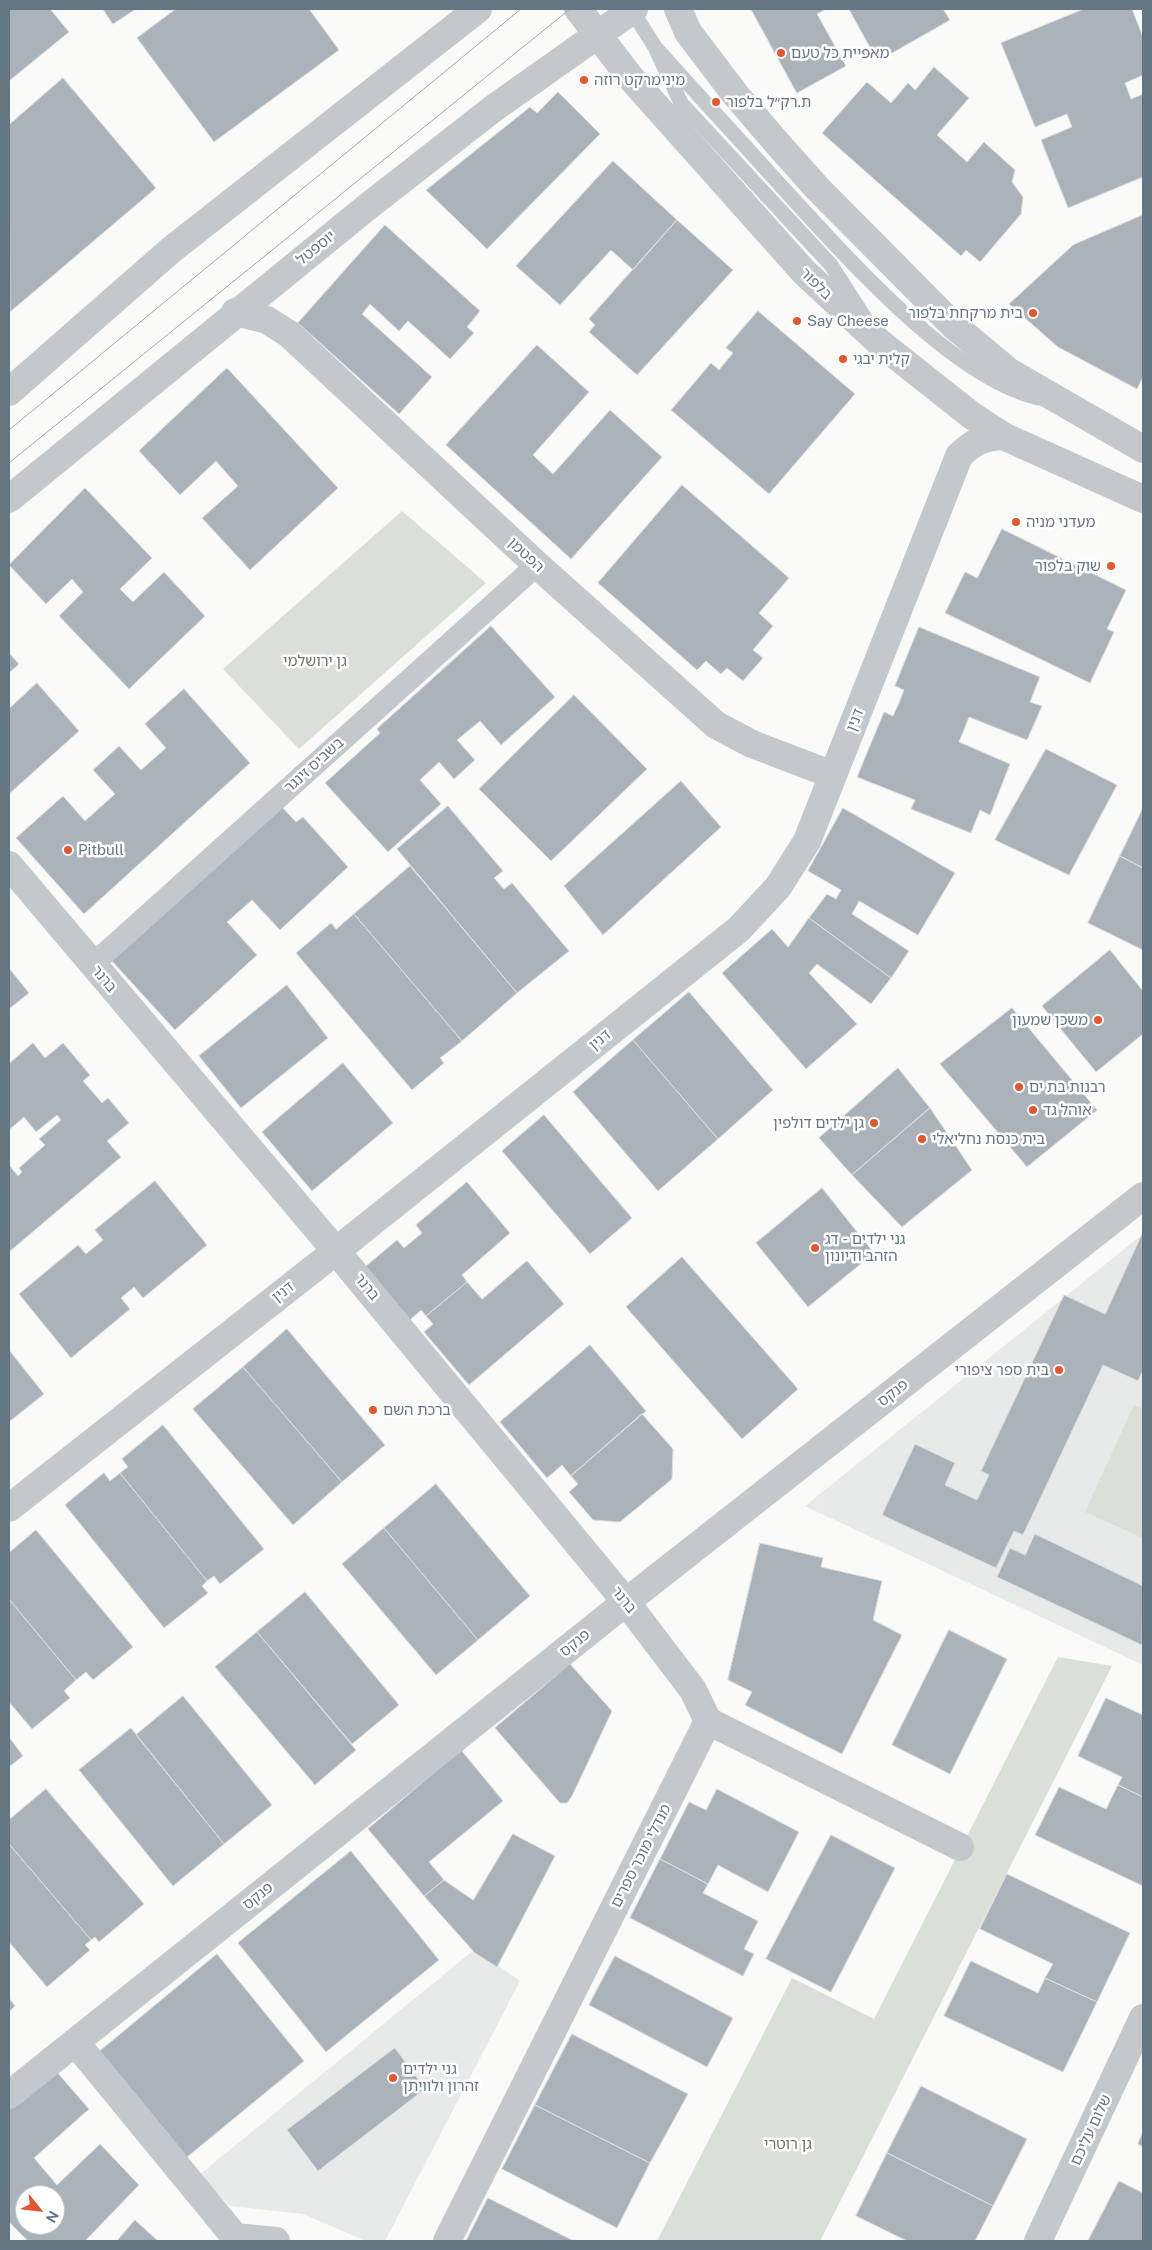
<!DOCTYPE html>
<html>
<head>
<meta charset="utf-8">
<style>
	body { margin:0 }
	#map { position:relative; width:1152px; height:2250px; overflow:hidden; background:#fafaf8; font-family:"Public Sans",sans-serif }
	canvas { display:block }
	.frame { position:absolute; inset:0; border:10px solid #657683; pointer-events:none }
	.north { position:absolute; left:15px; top:2185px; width:50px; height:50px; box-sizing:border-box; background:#fff; border:1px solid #c1c8cd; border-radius:50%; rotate:119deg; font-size:14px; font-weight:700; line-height:20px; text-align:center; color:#657683 }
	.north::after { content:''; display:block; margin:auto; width:18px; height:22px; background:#e4572e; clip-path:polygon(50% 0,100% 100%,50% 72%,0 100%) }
</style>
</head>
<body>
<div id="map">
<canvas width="1152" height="2250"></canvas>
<div class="frame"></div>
<div class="north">N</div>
</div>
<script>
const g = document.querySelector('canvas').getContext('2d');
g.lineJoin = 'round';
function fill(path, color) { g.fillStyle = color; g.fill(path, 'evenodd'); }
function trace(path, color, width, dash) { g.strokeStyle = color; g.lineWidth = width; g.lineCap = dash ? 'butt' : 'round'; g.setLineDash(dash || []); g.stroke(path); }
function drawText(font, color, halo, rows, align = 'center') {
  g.font = font + ' "Public Sans","Noto Sans Hebrew",sans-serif'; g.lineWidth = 5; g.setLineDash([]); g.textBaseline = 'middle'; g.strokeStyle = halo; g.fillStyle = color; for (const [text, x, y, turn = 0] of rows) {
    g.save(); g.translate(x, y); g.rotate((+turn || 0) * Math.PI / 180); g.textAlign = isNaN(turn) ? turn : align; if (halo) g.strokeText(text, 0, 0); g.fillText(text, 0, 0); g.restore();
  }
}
fill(new Path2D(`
	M1143,1234V1665L805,1506Z
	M475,1949L520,1981L385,2241H366L303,2214L230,2206L199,2175Z`), '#e8e9e9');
fill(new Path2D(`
	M402,511L486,583L299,749L223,669Z
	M1134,1405L1143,1409V1538L1085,1512Z
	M1058,1657L1112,1666L820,2241H657L792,1978L874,2019Z`), '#dadfd7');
const building = new Path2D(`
	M9,9H50L69,32L9,81Z
	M103,9H136L113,24Z
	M176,9H309L339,50L214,142L137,38Z
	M751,9H826L817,14L846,66L797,93Z
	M849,9H943L950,20L878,61Z
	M1084,9H1132L1143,37V75L1125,83L1131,99L1143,94V177L1068,208L1041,140L1072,127L1067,114L1035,127L1001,43Z
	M934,67L969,98L937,135L967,162L984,142L1015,170L1012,182L1023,197L1021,214L980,262L966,250L961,256L822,133L867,82L891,103L908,83L915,90Z
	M63,78L156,188L10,312L9,125Z
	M558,92L600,134L487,249L426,190L530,107L537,113Z
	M613,161L677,220L633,270L611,250L560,305L516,266Z
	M1143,215V377L1137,389L1058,347L1009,304L1073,245Z
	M677,220L733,270L637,375L589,332L595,325L589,319Z
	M385,225L480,311L467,327L474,333L450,359L408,321L399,331L370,304L362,314L432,377L399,414L298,323Z
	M758,311L855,394L769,494L671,410L711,363L719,370L733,353L726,348Z
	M537,345L589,392L533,455L553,474L610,410L662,457L571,559L446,445Z
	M227,368L338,488L250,570L202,518L238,486L216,461L180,495L139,451Z
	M682,485L789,578L759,613L773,626L753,650L763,658L743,681L727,668L721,674L706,661L697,670L598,583Z
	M85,488L152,558L120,589L133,602L164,572L205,616L129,689L59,616L83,592L72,579L46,604L9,565Z
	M1002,529L1126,590L1107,629L1114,632L1090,683L945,613L965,572L977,578Z
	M491,626L555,697L501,745L480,721L457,740L475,760L454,779L439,762L420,780L441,804L388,852L325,783L380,733L377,729Z
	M919,627L1040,677L1030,702L1042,706L1027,740L969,717L959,742L1010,764L990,815L980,810L971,833L911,809L915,800L857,777L884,712L893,716L899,703L904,690L895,686Z
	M9,653L19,664L9,673Z
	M37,683L79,731L9,794V709Z
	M184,689L250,763L84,914L16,838L63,796L85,821L115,794L93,770L119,746L141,770L166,748L145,724Z
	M574,695L647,769L551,861L479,789Z
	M1046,749L1117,785L1069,875L995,840Z
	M681,781L721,827L603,935L564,886Z
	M280,805L296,822L303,817L348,867L280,930L252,900L227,922L257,955L175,1030L111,960Z
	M448,806L503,871L494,878L504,889L512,883L569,951L517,993L397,849Z
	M843,808L955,873L918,935L859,901L852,914L909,951L891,978L809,918L827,894L836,899L841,890L808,871Z
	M1143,808V868L1120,856Z
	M1120,856L1143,868V950L1088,923Z
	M410,866L517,993L462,1041L354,914Z
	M354,914L462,1041L440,1058L444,1063L412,1090L296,953L331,923L336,929Z
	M809,918L891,978L871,1004L817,964L809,973L857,1024L806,1069L722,973L772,929L788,947Z
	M1110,950L1143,991V1034L1096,1072L1042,1006Z
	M9,968L29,993L9,1009Z
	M287,985L328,1038L241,1108L199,1056Z
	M689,992L773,1090L718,1139L633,1040Z
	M1012,1008L1097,1110L1027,1167L940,1064Z
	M633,1040L718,1139L658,1191L573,1092Z
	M33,1043L45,1058L63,1043L90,1075L83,1081L102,1103L108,1098L129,1123L107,1141L121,1157L9,1252V1165L18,1176L22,1172L19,1168L45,1145L39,1139L61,1120L57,1115L36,1132L24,1117L9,1130V1064Z
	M343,1063L393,1123L312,1191L262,1132Z
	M898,1068L930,1108L852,1175L819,1138Z
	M930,1108L972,1170L902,1227L852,1175Z
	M544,1115L632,1218L590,1254L502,1151Z
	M155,1181L207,1245L143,1298L134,1287L121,1298L130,1309L71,1358L19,1294L78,1245L86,1254L103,1240L95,1230Z
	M467,1182L510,1233L462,1275L467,1282L426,1316L421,1310L410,1320L365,1267L397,1240L404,1248L422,1233L416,1225Z
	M822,1188L874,1253L808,1307L756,1243Z
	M1143,1232V1370L1138,1381L1103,1365L1023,1535L1014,1531L996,1568L882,1515L915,1444L955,1463L945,1485L977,1500L989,1475L981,1471L1064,1295L1105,1314Z
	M682,1257L798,1389L742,1439L626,1307Z
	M527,1261L564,1304L469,1385L424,1332L433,1324L426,1316L467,1282L482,1299Z
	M287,1329L385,1445L342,1482L243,1367Z
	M590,1345L646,1411L571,1476L562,1465L547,1478L500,1422Z
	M9,1350L44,1394L9,1422Z
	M243,1367L342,1482L293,1525L193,1409Z
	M642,1414L673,1449L672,1479L620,1522L593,1520L569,1492L578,1484L571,1476Z
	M163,1425L264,1549L220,1584L214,1576L207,1581L120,1473L128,1467L122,1459Z
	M104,1473L110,1481L120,1473L207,1581L202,1586L208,1593L164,1628L65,1505Z
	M436,1484L530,1596L478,1640L384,1528Z
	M384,1528L478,1640L436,1675L342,1564Z
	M36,1530L133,1647L93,1680L86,1672L76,1680L9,1599V1553Z
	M1035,1534L1143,1586L1142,1645L997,1577L1010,1548L1025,1555Z
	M760,1543L823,1558L821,1567L882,1581L873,1620L902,1635L842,1754L745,1705L752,1692L728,1680Z
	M305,1592L399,1705L352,1744L257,1632Z
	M9,1599L76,1680L64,1691L70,1698L32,1729L9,1702Z
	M949,1630L1007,1659L950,1774L892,1745Z
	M257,1632L356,1750L315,1785L215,1667Z
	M570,1664L612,1711L572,1796L567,1803H560L495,1728Z
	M183,1696L272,1805L224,1844L136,1735Z
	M1106,1698L1143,1715V1797L1118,1785L1122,1777L1078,1756Z
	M131,1728L224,1844L173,1886L79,1770Z
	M9,1737L23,1756L9,1767Z
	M461,1750L503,1801L429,1862L444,1880L424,1896L368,1829Z
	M1118,1785L1143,1797V1886L1035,1835L1059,1787L1106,1809Z
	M46,1789L144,1904L99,1942L95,1937L91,1940L9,1844V1820Z
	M717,1789L799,1832L768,1892L718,1865L708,1884L660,1859L689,1802L706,1810Z
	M513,1834L555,1856L497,1967L475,1953L424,1896L444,1880L473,1900Z
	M831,1835L895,1868L831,1992L766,1959Z
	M9,1844L91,1940L85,1945L90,1950L47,1987L9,1942Z
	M351,1851L439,1960L326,2052L238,1943Z
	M660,1859L708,1884L703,1893L758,1921L744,1949L754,1954L743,1976L630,1918Z
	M1007,1874L1130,1933L1097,2002L1045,1978L1053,1964L980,1929Z
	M217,1954L304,2061L187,2157L100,2051Z
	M615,1956L733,2018L707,2067L589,2005Z
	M971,1961L1038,1993L1045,1978L1097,2002L1063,2072L944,2016Z
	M9,1998L15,2006L9,2012Z
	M572,2034L688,2094L650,2163L535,2105Z
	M395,2048L425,2089L318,2171L287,2130Z
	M56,2071L89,2109L34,2158L57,2185L100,2144L139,2185L85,2241H28L9,2222V2110ZM25,2195H55V2225H25Z
	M921,2086L1027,2139L993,2206L887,2153Z
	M535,2105L650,2163L617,2228L502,2169Z
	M1143,2132V2147L1138,2144Z
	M887,2153L993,2206L975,2241H907L856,2216Z
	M1119,2181L1143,2193V2241H1088Z
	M488,2198L574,2241H466Z
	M135,2220L158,2241H117Z`);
fill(building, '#aab3b9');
trace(building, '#dcdcda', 1);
trace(new Path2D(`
	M631,9L655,47L681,103L831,265L865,318
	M655,47C697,94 740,140 782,187C844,254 950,377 1038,398`), '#c3c8cc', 15);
trace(new Path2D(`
	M92,965L537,565`), '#c3c8cc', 22);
trace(new Path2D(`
	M235,312L267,320L289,334L537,565L716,725L752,744L833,775
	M9,865L336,1251L626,1602L693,1690L708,1721
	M9,1508L336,1251L739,929L778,887L807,841L959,456C973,442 983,437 1003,436
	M708,1721L960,1847
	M75,2042L235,2237L276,2241
	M9,2095L626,1602L1143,1196
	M447,2241L708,1721
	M1038,2241L1143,2018`), '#c3c8cc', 28);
trace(new Path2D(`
	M578,9L630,77L804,272L880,343L971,415L1003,436L1143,499
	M678,9L688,32L735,94L777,143L818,189L953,325L1008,371L1143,449
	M9,392L171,250L478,9
	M9,499L366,208L494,108L634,9`), '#c3c8cc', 28);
trace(new Path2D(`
	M9,430L521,9
	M9,463L570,9`), '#a2aab0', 1);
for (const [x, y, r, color] of [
	[781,53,5,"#e4572e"],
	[584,80,5,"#e4572e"],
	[716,102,5,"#e4572e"],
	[1033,313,5,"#e4572e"],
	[797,321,5,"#e4572e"],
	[843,359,5,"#e4572e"],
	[1016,522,5,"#e4572e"],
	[1111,566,5,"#e4572e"],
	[68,850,5,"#e4572e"],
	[1098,1020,5,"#e4572e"],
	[1019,1087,5,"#e4572e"],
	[1033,1110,5,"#e4572e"],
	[874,1123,5,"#e4572e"],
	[922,1139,5,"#e4572e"],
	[815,1248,5,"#e4572e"],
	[1059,1370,5,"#e4572e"],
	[373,1410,5,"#e4572e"],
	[393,2078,5,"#e4572e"]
]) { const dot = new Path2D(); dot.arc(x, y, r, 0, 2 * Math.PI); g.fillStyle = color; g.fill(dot); trace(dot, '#fff', 2); }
drawText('15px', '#657683', '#fff', [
	["מאפיית כל טעם",791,53],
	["מינימרקט רוזה",594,80],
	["ת.רק״ל בלפור",726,102],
	["בית מרקחת בלפור",1023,313,"right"],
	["Say Cheese",807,321],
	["קלית יבגי",853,359],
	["מעדני מניה",1026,522],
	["שוק בלפור",1101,566,"right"],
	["Pitbull",78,850],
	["משכן שמעון",1088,1020,"right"],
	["רבנות בת ים",1029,1087],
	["אוהל גד",1043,1110],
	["גן ילדים דולפין",864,1123,"right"],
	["בית כנסת נחליאלי",932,1139],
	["גני ילדים - דג",825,1239],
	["הזהב ודיונון",825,1256],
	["בית ספר ציפורי",1049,1370,"right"],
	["ברכת השם",383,1410],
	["גני ילדים",403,2069],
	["זהרון ולוויתן",403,2086]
], 'left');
drawText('15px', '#657683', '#fff', [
	["יוספטל",316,248,-39],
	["בלפור",816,284,45],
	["הפטמן",526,555,43],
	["דנין",855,720,-68],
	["בשביס זינגר",314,765,-42],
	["ברנר",104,979,50],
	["דנין",600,1040,-39],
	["ברנר",367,1287,51],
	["דנין",283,1292,-38],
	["פנקס",893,1393,-38],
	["ברנר",624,1600,51],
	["פנקס",575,1643,-39],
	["מנדלי מוכר ספרים",641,1856,-63],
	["פנקס",258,1896,-39],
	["שלום עליכם",1091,2130,-65]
]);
drawText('15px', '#687a64', '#fff', [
	["גן ירושלמי",315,661],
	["גן רוטרי",788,2144]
]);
</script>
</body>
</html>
